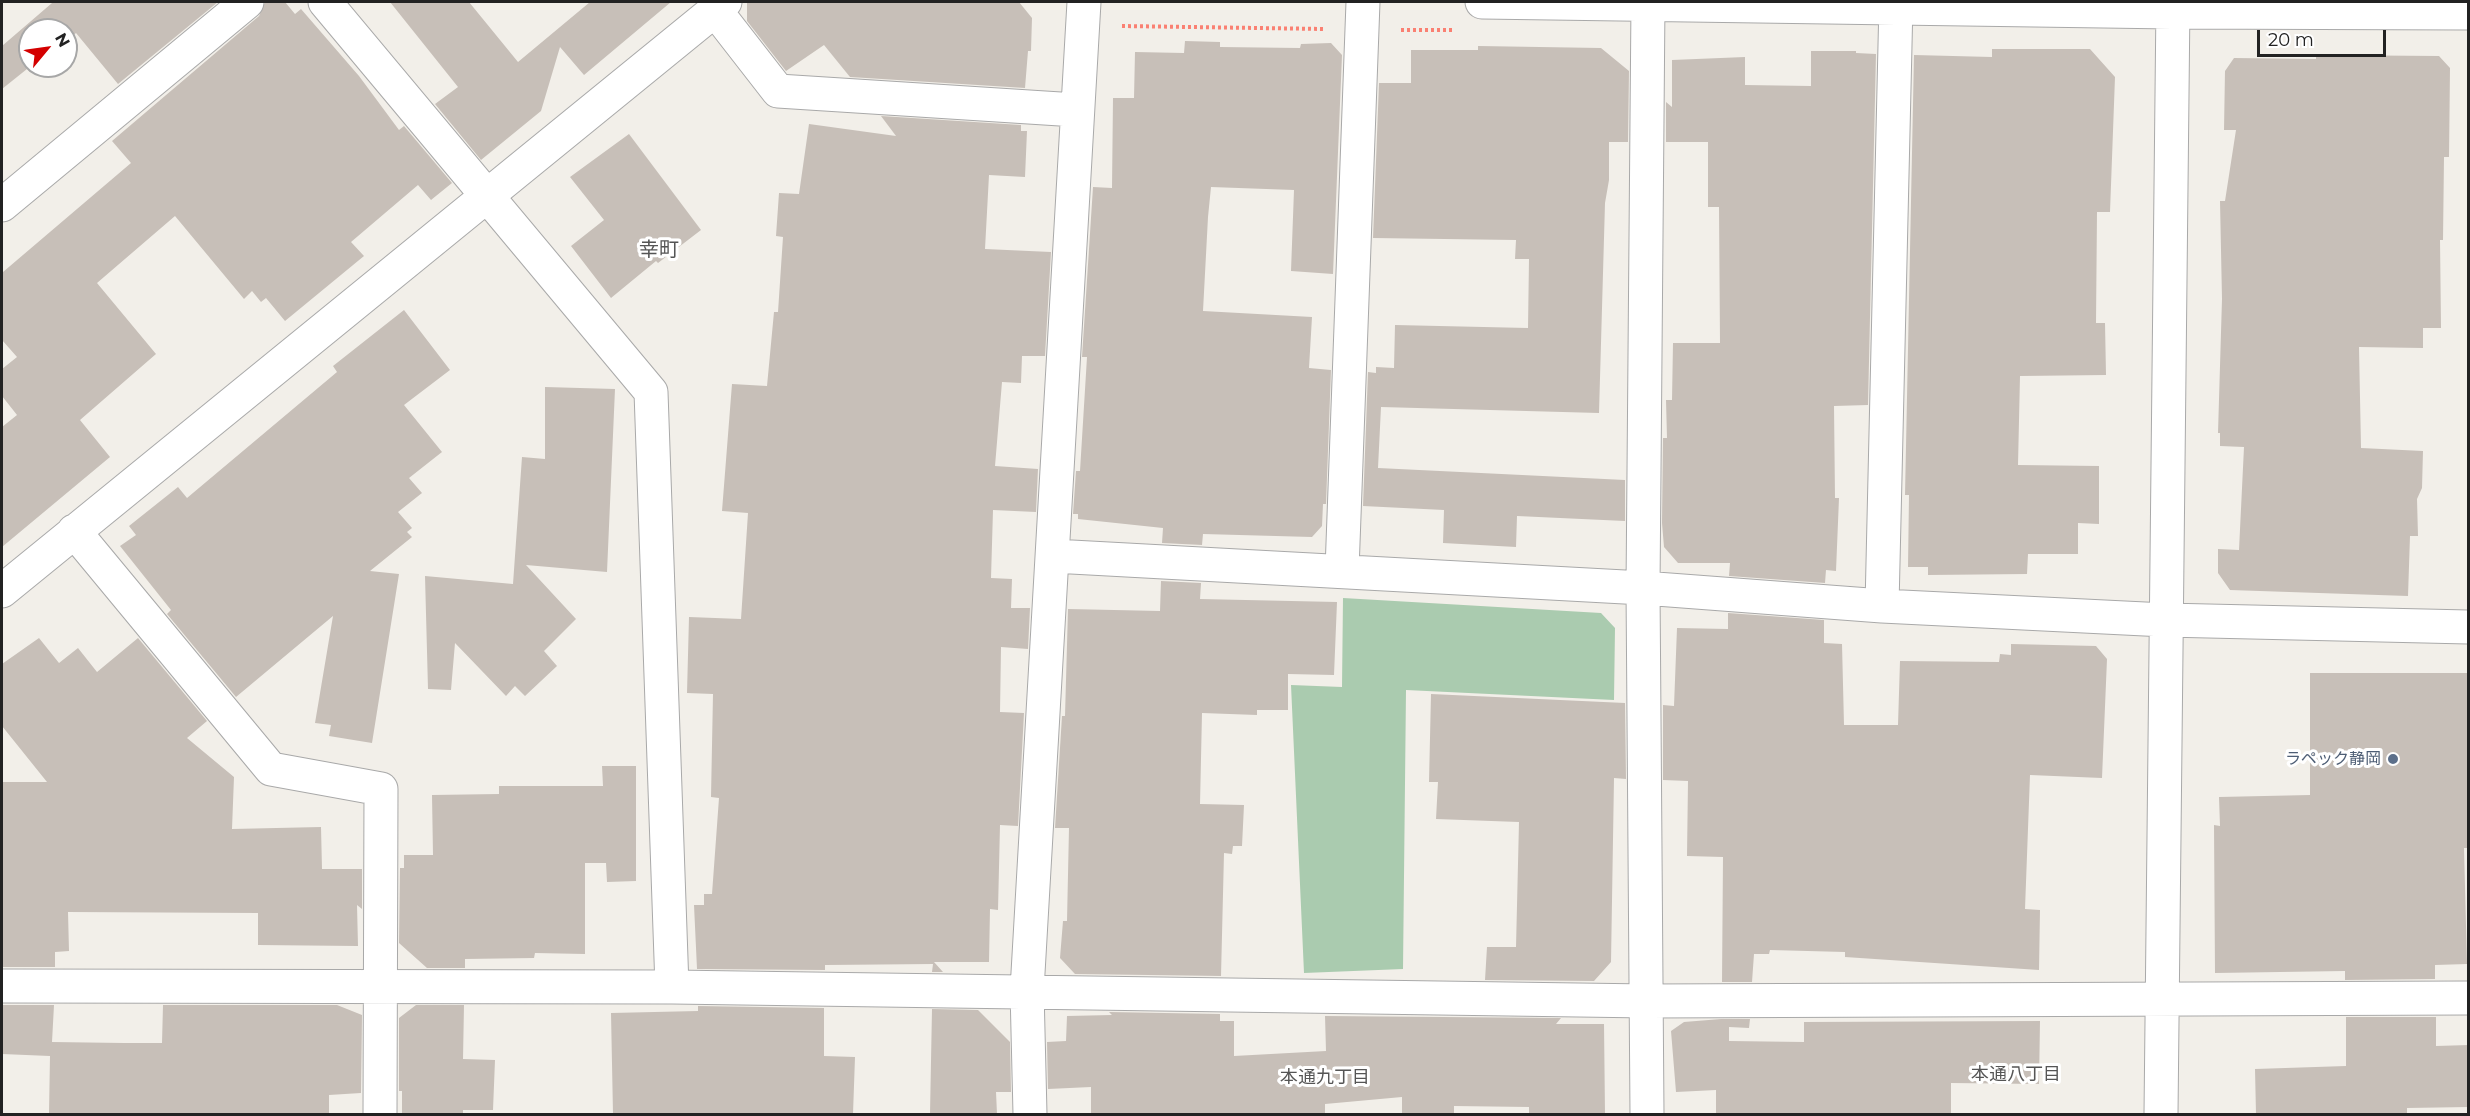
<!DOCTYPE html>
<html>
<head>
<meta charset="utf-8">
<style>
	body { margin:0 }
	#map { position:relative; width:2470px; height:1116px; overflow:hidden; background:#f2efe9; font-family:Montserrat,sans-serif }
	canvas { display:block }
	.frame { position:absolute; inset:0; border:3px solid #222; pointer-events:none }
	.north { position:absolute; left:18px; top:18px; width:60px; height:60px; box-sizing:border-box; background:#fff; border:2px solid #a7a7a7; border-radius:50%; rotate:61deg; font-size:16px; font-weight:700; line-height:24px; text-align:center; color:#222 }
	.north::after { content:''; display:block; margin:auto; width:21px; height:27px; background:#d40000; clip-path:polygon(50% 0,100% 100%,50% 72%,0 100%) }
	.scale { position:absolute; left:2257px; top:30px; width:129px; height:27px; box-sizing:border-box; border:3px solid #222; border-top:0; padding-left:8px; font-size:18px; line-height:21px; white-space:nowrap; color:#222; -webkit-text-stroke:4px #fff; paint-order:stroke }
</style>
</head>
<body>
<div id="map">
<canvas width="2470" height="1116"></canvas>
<div class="frame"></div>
<div class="north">N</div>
<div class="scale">20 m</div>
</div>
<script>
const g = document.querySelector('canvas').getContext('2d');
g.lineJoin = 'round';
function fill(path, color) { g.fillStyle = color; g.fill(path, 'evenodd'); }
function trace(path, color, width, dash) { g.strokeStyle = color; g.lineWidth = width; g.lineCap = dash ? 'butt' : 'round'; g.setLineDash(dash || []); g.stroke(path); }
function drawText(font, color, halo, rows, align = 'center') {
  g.font = font + ' Montserrat,"Noto Sans JP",sans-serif'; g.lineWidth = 6; g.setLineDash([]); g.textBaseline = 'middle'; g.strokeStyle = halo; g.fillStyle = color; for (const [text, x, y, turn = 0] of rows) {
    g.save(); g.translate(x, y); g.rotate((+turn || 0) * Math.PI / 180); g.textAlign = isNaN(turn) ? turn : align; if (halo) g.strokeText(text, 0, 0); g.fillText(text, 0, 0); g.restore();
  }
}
fill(new Path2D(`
	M1343,598L1601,613L1615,628L1614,700L1406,690L1403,969L1304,973L1291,685L1342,687Z`), '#aacbaf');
fill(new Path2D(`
	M51,2H218L118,84L76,33L66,42V30H30V66H38L30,72L27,69L2,89V46L52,3Z
	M265,2H285L295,14L301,9L359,76L399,130L404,126L452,183L431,200L418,185L351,242L364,256L285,321L266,298L261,302L252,291L244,299L175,216L97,283L156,354L80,420L110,457L2,547V427L17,415L2,396V369L17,357L2,340L3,272L131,163L112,141L259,16Z
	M390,2H469L518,62L590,2H671L584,75L560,47L541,111L481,160L435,104L458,87Z
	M747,2H1019L1032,18L1031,51H1028L1025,88L850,77L824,45L786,71L747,21Z
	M1185,41L1220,42V47L1300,48L1301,44L1331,43L1342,55L1333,274L1291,271L1294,190L1211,187L1208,217L1203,311L1312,317L1309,368L1331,370L1326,504H1323L1322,526L1312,537L1203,534L1202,545L1162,543L1163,528L1078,519V514H1073L1076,471H1080L1087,357H1082L1093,187L1112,188L1113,98H1134L1135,52L1184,53Z
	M1478,46L1601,48L1629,71L1628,142H1609V180L1605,203L1599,413L1381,407L1378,468L1625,480V521L1517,516L1516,547L1443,543L1444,510L1363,506L1368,372L1376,373V367L1394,368L1395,325L1528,328L1529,259H1515L1516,240L1373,238L1379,83H1411V50H1478Z
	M1992,49H2090L2115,77L2110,212H2097L2096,323H2105L2106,375L2020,376L2018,465L2099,466V524L2078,523V554H2028L2027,574L1928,575V567H1908L1909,495H1905L1914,55L1992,57Z
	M1811,51H1856V53L1876,54L1868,405L1834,406L1835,498H1839L1836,571L1826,570L1825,583L1729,576L1730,563H1678L1664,547L1662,523L1663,438H1667L1666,400H1672L1673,343H1720L1719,207H1708V142H1666V102L1672,107V60L1745,57V85L1811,86Z
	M2316,55L2439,56L2450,68L2449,157H2444L2443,240H2440L2441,328H2423V348L2359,347L2361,448L2423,451L2422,488L2417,499L2418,536H2410L2408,596L2230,590L2218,573V549L2239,550L2244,447L2220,446V433H2218L2222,299L2220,201H2225L2236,130H2224L2225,71L2234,58L2316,59Z
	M881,116L1021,125V131H1027L1025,177L989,175L985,249L1051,252L1045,356H1022L1021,383L1002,382L995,466L1038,469L1036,512L993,510L991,578L1012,579L1011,608H1030L1028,649L1001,647L1000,712L1024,713L1018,826L1000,825L998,910L990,909L989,962H934L943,972H932L933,964L825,965V970L697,969L694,905H704V894H712L719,798L711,797L713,694L687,693L689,617L741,619L748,513L722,511L732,384L767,386L774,312H778L783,237L776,236L779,193L799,194L809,124L896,136Z
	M629,134L701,230L658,263L656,261L611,298L571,246L604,220L570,177Z
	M404,310L450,370L404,405L442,452L409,478L422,493L398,512L412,528L407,532L412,537L370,571L399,574L372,743L329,736L331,725L315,723L333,616L236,697L167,614L171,610L120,546L136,535L129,526L178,487L187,498L337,372L333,366Z
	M545,387L615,389L607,572L526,565L576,619L544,651L557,666L525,696L515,686L506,696L455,643L451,690L428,689L425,576L513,584L522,457L545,459Z
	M1161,581L1201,583L1200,599L1337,602L1334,675L1288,674V710H1257V715L1202,713L1200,804L1244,805L1242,846H1233L1232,854L1224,853L1221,976L1075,974L1060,958L1063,921H1067L1069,828H1055L1062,716H1065L1068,609L1160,611Z
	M1728,613L1824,620V643L1842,644L1844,725H1898L1900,661L1999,662L2000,654L2011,655V644L2096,646L2107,659L2102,778L2030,775L2025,909L2040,910L2039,970L1845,957V952L1770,950L1769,954H1754L1752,982H1722L1723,857L1687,856L1688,781L1663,780V705L1674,706L1677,628L1728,629Z
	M39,638L59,663L78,648L97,672L138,638L207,721L187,738L234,777L232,829L321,827L322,869H362V909L357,905L358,946L258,945V913L68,912L69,951L55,952V967H2V782H47L2,726V664Z
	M2310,673H2469V848H2464L2467,964L2435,965V979L2345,980V971L2215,973L2214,825L2220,826L2219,797L2310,795Z
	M1431,694L1625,703L1626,779L1614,778L1611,962L1594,981L1485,980L1487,947H1516L1519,822L1436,819L1438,782H1429Z
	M602,766H636V881L607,882L606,863H585V954L535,953L534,958L465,959V968H427L399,943L400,868H404V855H433L432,795L499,794V786H603Z
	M2,1005H54L52,1042L124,1043H162L163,1005H337L362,1015L361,1093L329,1095V1114H49L50,1056L2,1054Z
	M416,1005H464L463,1059L495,1060L493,1110H463V1114H402V1091H399V1018Z
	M698,1006L824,1008V1056L855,1057L853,1114H613L611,1013L698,1011Z
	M932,1009L978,1010L1010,1042L1011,1092H996L997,1114H930Z
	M1109,1012L1220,1014V1021H1234V1056L1326,1051L1325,1016L1561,1018L1556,1024H1604L1605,1114H1529V1107L1454,1106V1114H1402V1097L1325,1104V1114H1091V1087L1048,1089L1047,1042L1066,1041L1067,1016L1112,1015Z
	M2346,1017H2436V1046L2469,1045V1107L2407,1108V1114H2256L2255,1069L2346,1066Z
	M1721,1019H1750L1749,1028L1729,1027V1041L1804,1042V1022L2040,1021L2039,1084L1951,1083V1114H1716V1090L1676,1092L1671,1031L1684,1022Z`), '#c7bfb8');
const minor = new Path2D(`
	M325,2L651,392L672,987
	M1482,2L2172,12L2468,13
	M715,10L778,91L1076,110
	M2,205L247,2
	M74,531L271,769L381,789L380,1114
	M1053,556L1643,588L1882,606L2165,620L2468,627
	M1342,570L1363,2
	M2,591L725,2
	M1882,606L1896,2
	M2,986L672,987L1648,1001L2468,998
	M1030,1114L1027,990L1084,2
	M1647,1114L1643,588L1648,2
	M2161,1114L2173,2`);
trace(minor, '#a9a9a9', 35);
trace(new Path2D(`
	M1122,26L1325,29
	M1401,30H1454`), '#fa8072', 4, [3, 3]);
trace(minor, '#fff', 33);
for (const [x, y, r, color] of [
	[2393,759,6,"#5c6f8a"]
]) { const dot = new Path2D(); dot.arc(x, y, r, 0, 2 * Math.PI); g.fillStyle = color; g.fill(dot); trace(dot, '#fff', 2); }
drawText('16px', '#4e5e75', '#fff', [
	["ラペック静岡",2381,759]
], 'right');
drawText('18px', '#555', '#fff', [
	["本通八丁目",2016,1075],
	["本通九丁目",1325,1078]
]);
drawText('20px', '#555', '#fff', [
	["幸町",659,250]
]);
</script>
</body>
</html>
